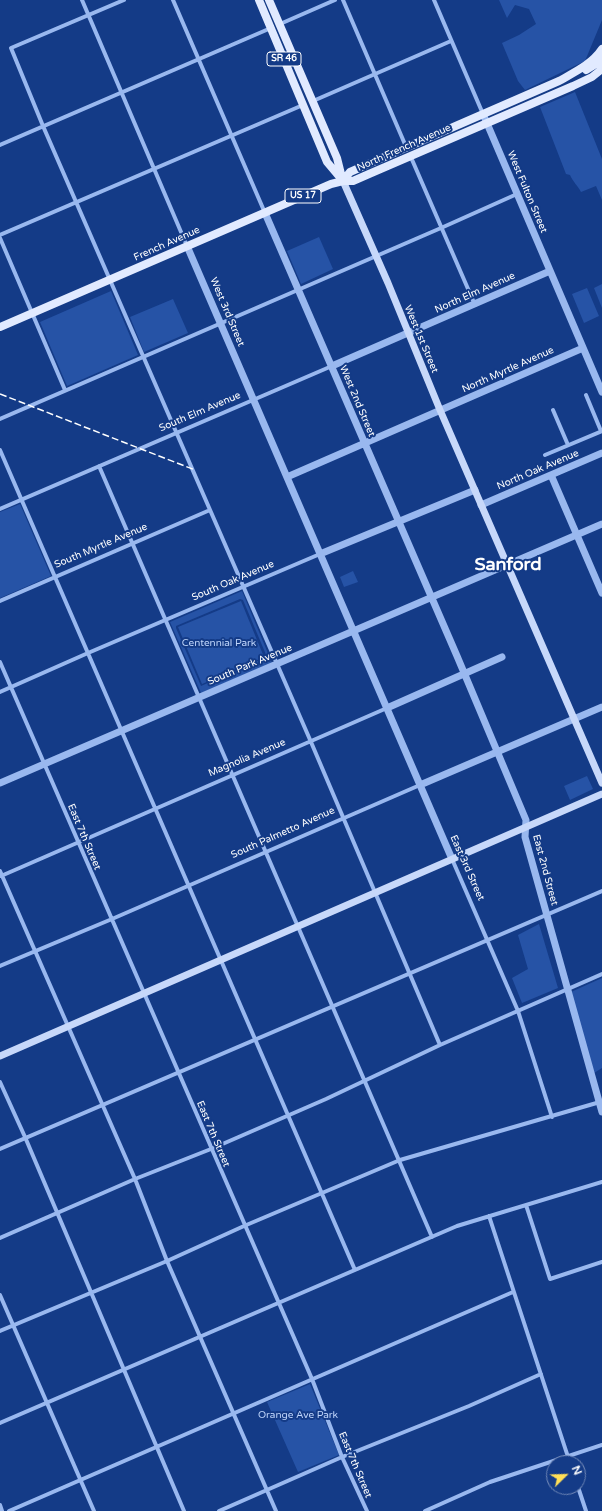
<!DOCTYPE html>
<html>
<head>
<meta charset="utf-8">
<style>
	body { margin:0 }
	#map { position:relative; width:602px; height:1511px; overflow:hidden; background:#143b87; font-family:"Varela Round",sans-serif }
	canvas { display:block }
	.north { position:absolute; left:546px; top:1455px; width:40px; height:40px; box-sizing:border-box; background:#143b87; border:1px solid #7289b7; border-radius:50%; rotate:67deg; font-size:11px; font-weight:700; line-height:16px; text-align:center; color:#fff }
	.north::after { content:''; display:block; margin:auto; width:14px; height:18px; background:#ffdf57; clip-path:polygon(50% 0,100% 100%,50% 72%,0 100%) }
</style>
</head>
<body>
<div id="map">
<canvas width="602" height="1511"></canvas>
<div class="north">N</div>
</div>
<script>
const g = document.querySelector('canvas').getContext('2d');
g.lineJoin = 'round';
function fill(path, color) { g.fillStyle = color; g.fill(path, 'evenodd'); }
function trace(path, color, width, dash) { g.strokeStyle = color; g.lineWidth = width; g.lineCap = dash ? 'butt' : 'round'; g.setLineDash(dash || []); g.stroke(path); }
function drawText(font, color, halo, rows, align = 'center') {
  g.font = font + ' "Varela Round",sans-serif'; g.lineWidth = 4; g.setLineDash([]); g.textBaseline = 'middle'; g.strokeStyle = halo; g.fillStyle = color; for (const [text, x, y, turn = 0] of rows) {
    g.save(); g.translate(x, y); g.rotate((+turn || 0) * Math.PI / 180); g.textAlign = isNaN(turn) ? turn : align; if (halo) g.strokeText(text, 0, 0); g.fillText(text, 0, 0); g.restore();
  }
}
fill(new Path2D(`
	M499,0H602V20L585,61L525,90L518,81L502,43L519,35L536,24L529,9L515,5L507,18Z
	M575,92L602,159V200L596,186L581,192C578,186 573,182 570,175L566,174L540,107Z
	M319,237L333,269L301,284L287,251Z
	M602,284V308L594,288Z
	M587,288L599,316L584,323L572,294Z
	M111,291L138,355L67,386L40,322Z
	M173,299L188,333L144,352L130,317Z
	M20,504L51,576L0,598V512Z
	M353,571L358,582L344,587L340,577Z
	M242,591L272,663L201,693L170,622ZM240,599L243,600L267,657L201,686L176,628V626Z
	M241,601L264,657L202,684L178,627Z
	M587,776L593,789L570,800L564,786Z
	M539,924L558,988L522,1003L512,978L528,969L518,935Z
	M602,978V1068L594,1073L571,992Z
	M310,1384L339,1455L298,1472L267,1402Z`), '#2653a6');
trace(new Path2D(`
	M82,0L187,246
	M124,0L11,48L43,126L311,742L440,1045
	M173,0L265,213
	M343,0L407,149
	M434,0L483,114
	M280,24L335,0
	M313,101L451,41
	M0,145L271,28
	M410,155L475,305
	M0,235L303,105
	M0,238L65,390
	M586,395L601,431
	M553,410L568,445
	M0,419L441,228L517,194
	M0,450L355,1270
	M545,455L602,431
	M99,466L432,1237
	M0,509L332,366
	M0,601L210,510
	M0,662L312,1379L342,1457L367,1511
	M0,692L88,653L320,554
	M452,859L518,1011L552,1117
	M0,871L135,1179L167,1261L276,1511
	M1,876L387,708
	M0,966L112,919L420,785
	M0,1082L25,1137L184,1511
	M0,1149L602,891
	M526,1205L550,1279L602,1262
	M489,1216L570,1463
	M0,1238L135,1179L211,1149L326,1099L440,1045L602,974
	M0,1295L94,1511
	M0,1331L167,1261L244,1226L400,1160L600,1102
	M0,1423L457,1226L602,1182
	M578,1487L586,1511
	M0,1505L2,1511
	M9,1511L513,1292
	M219,1511L342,1457L469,1406L541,1374
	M425,1511L490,1482L602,1445`), '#99b8ef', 4);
trace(new Path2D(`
	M483,114L602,392
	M265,213L457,656L526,820L525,837L602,1112
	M187,246L452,859
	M332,366L550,271
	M551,475L602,593
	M287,477L583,348
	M481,505L602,453
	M320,554L475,490
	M387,708L502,657
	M0,783L602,524
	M420,785L602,707`), '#99b8ef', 7);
trace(new Path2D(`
	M343,181L388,283L440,410L602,783
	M0,1056L602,794`), '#c7d8fa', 7);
trace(new Path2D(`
	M259,0L327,162L343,181
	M269,0L337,158L342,178
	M586,70L602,60
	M343,181L350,172L559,81C575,72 592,64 602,49
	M0,327L331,184L343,181H353L369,174L573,86L592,77L602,69`), '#e1eaff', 8);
trace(new Path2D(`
	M0,394L195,470`), '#fff', 1.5, [7, 3]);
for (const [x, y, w] of [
	[284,59,34],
	[303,196,36]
]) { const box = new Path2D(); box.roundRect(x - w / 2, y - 7, w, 14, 3); g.fillStyle = '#143b87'; g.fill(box); trace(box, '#fff', 1); }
drawText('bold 9px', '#fff', null, [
	["SR 46",284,59],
	["US 17",303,196]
]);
drawText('10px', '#fff', '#143b87', [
	["North French Avenue",404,148,-24],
	["West Fulton Street",527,192,67],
	["French Avenue",167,244,-24],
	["North Elm Avenue",475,293,-24],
	["West 3rd Street",227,312,67],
	["West 1st Street",421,339,67],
	["North Myrtle Avenue",508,370,-24],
	["West 2nd Street",357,401,67],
	["South Elm Avenue",200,412,-23],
	["North Oak Avenue",538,470,-23],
	["South Myrtle Avenue",101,546,-23],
	["South Oak Avenue",233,581,-23],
	["South Park Avenue",250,665,-23],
	["Magnolia Avenue",247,758,-23],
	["South Palmetto Avenue",283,833,-24],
	["East 7th Street",84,837,67],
	["East 3rd Street",467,868,66],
	["East 2nd Street",545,870,75],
	["East 7th Street",213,1134,67],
	["East 7th Street",355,1465,67]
]);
drawText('10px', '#bfd5fb', '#143b87', [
	["Centennial Park",219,643],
	["Orange Ave Park",298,1415]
]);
drawText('bold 18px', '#fff', '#143b87', [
	["Sanford",508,565]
]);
</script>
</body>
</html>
